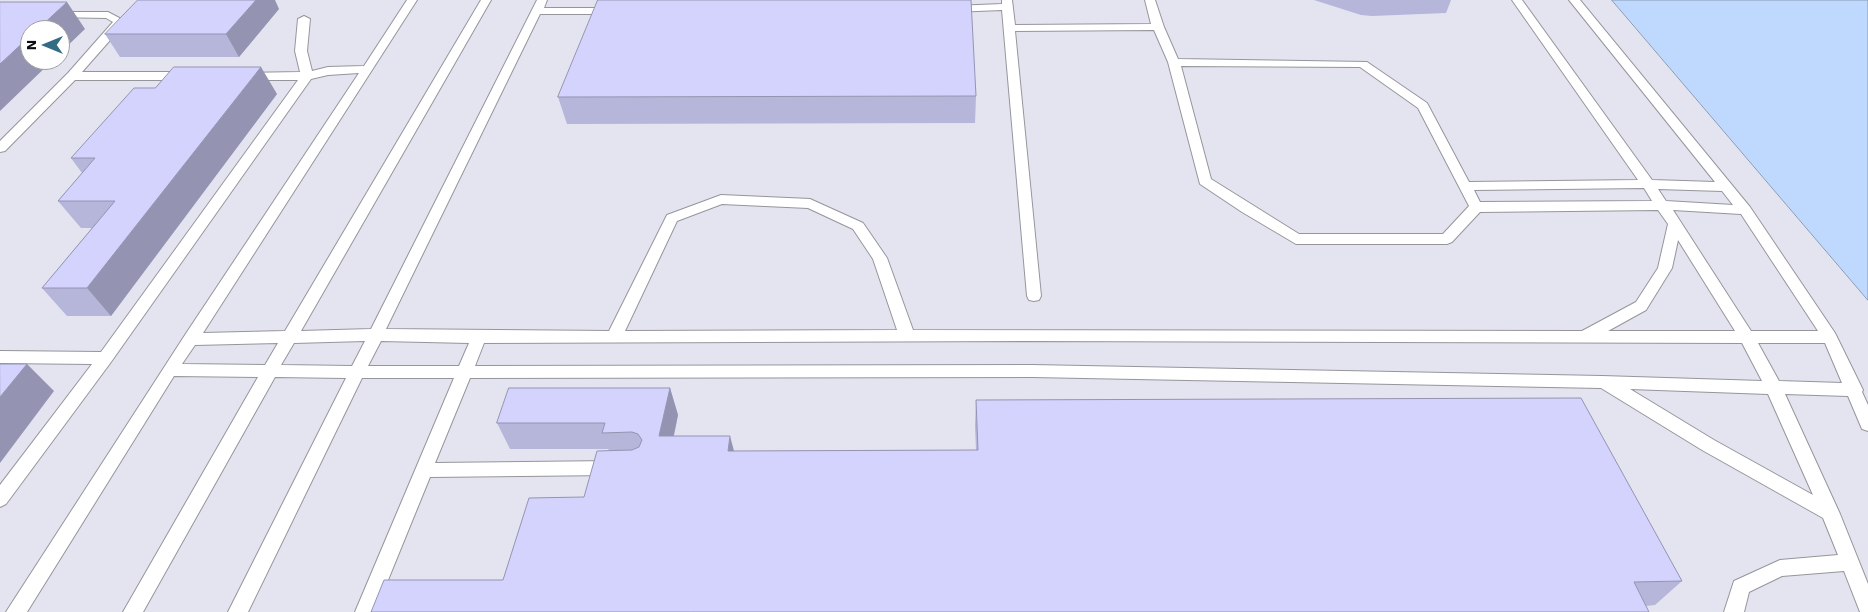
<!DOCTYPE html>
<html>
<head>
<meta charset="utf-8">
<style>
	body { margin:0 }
	#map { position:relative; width:1868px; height:612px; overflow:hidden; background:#f1f2f8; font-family:"Work Sans",sans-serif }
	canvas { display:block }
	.north { position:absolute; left:20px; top:20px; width:50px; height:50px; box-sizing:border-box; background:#fff; border:1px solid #9e9e9f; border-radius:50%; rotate:270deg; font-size:14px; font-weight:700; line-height:20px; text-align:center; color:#0c0c0e }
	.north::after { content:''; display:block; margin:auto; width:18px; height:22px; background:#326c85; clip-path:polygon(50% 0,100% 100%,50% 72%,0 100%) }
</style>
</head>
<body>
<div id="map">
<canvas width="1868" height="612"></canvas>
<div class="north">N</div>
</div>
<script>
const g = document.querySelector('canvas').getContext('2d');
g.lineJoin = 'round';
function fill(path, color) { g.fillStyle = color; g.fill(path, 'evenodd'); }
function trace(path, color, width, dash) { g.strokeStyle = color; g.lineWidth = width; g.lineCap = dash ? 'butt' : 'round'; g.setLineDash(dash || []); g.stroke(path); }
fill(new Path2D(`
	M0,0H1612L1868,300V612H0ZM30,30H60V60H30Z`), '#e3e4f0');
const water = new Path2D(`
	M1612,0H1868V300Z`);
fill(water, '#bed8fe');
trace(water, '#899bb6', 1);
const lane = new Path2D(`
	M407,0H417L203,333L285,331L481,0H491L301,331L371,329L537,0H547L544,8H615L620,11L615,14H540L386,329L609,331L667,215L721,195L810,199L863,223L887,258L913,330L1582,331L1636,302L1658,268L1668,224L1658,210L1480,212L1452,242L1447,244H1296L1242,212L1200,184L1168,62L1154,30L1015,31L1041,296L1039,300L1034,301L1029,300L1027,296L1002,10L953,12L948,9L953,6L1002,4V0H1012L1015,25L1151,24L1145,0H1155L1164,27L1178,59L1367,62L1427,103L1469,182L1638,180L1512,0H1522L1652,180L1715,182L1569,0H1580L1750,207L1835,333L1863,390L1862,392L1868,405V431L1862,429L1848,396L1785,394L1840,514L1868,584V612H1860L1844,571L1782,576L1749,592L1744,612H1724L1734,581L1780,560L1838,555L1823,518L1702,450L1601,388L1032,377L470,378L435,463L612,461L618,463L621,468L618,473L612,475L430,477L375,612H355L454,378H362L248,612H228L346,378L275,377L143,612H123L258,377L174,376L27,612H6L185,335L359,73L328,75L311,79L111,362L6,504L0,507V485L92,364L0,363V351L101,352L298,80H246L240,76L242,73L300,72L295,51L298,19L304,16L310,19L307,51L312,71L328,67L364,66ZM1181,66L1360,67L1418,108L1469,206L1443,234H1299L1211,179ZM1644,188L1652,201L1480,202L1474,190ZM1658,189L1722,191L1733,205L1666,201ZM722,204L808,208L853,229L873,259L897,330L625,331L677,221ZM1673,210L1741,214L1818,331H1751ZM1678,240L1735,331H1608L1646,310L1672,268ZM365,341L352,366L281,365L294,343ZM381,341L469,343L459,366H368ZM1026,341L1742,343L1762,381L1602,376L1032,365L475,366L484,343ZM278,343L265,365L182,364L195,345ZM1758,343H1825L1842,383L1779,381ZM1630,389L1768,394L1813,495L1714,440Z
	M56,12H108L125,21L119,30L82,72H185L191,76L185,80H75L5,151L0,152V141L68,73L113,22L106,18L52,17L50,15L52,13Z`);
trace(lane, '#95969b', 2);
fill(lane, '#fff');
fill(new Path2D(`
	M1314,0H1451L1446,13L1372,16L1361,15Z
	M279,9L239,57H120L105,34Z
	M277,94L111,316H67L42,288L92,228H81L58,201L82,173L71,158Z
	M976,96L975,123L567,124L558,97Z
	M670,388L678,415L674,436L734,451L976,450L975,426L976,400L1682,581L1655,605L1646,606L503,580L584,497L609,450L608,449H510L497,423Z`), '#b6b5da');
fill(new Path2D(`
	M256,0H275L279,9L239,57L226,34Z
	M67,2L85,29L60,53V30H37Z
	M30,36V60H53L0,111V64Z
	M261,67L277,94L111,316L87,288Z
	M27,364L54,391L0,463V397Z
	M670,388L678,415L668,462L659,436Z
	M730,436L737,462L728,451Z`), '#9494b2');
const building = new Path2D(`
	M138,0H256L226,34H105Z
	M598,0H971L976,96L558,97Z
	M0,2H67L37,30H30V36L0,64Z
	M174,67H261L87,288H42L115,201H58L95,158H71L134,88H155Z
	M0,364H27L0,397Z
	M509,388H670L659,436H730L728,451L978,450L976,400L1581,398L1682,581L1634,582L1649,612H371L384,580H503L529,498L584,497L597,451L632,450L639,447L642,440L638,434L632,432L602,433L605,423H497Z`);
fill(building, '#d4d3fe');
trace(building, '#9494b2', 1);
</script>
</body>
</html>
